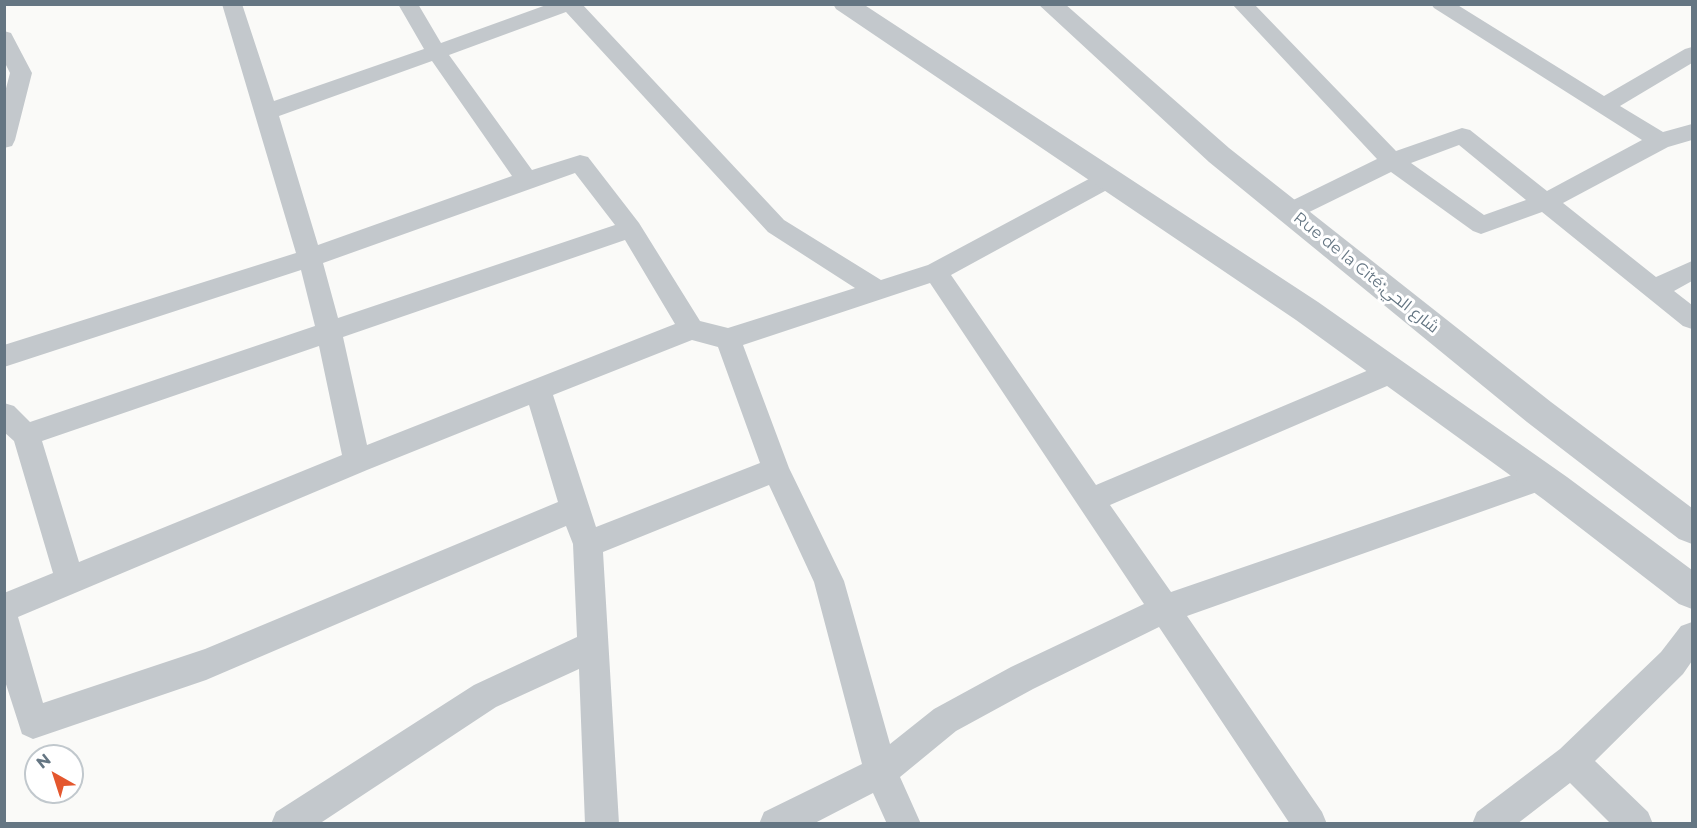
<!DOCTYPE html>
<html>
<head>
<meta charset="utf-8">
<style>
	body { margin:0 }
	#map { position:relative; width:1697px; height:828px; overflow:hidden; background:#fafaf8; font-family:Montserrat,sans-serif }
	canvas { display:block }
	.frame { position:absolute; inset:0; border:6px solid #657683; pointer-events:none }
	.north { position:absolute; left:24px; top:744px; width:60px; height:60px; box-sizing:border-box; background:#fff; border:2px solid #c1c8cd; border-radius:50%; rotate:321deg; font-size:16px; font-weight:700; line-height:24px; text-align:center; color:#657683 }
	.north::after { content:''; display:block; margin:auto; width:21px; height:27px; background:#e4572e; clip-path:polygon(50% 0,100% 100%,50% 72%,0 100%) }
</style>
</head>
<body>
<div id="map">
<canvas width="1697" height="828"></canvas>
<div class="frame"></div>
<div class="north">N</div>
</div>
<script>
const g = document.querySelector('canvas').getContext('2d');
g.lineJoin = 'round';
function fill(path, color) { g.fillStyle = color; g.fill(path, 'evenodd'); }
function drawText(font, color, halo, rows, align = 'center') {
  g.font = font + ' Montserrat,Cairo,sans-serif'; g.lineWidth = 6; g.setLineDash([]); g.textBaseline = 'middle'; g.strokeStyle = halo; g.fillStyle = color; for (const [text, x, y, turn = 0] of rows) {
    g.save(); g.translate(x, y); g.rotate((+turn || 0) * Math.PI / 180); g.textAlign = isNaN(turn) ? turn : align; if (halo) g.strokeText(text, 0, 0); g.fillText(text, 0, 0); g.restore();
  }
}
fill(new Path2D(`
	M222,4H242L274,101L424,49L398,4H418L441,43L549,4H582L784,220L881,280L928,265L1100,173L1108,171L1116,173L1119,179L1116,185L951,275L1096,485L1383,364L1392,361L1401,364L1405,372L1401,380L1110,505L1171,592L1541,465L1551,469L1555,478L1551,487L1187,616L1322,812L1327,824H1290L1159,627L1033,689L956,731L900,777L921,824H887L873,793L813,824H759L764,812L862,764L814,582L769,485L603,552L619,824H585L579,669L496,707L319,824H271L276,812L474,685L577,637L573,544L566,526L206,680L33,739L22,734L4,678V593L53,573L14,441L4,432V403L14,406L30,422L315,326L301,270L4,367V345L296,253ZM566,12L768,232L855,288L728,328L700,321L639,223L588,157L580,155L532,170L449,55ZM432,61L512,176L318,245L279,116ZM575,173L615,225L338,318L323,263ZM625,240L675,324L367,445L343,337ZM930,283L1144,604L1011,667L934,709L890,744L844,581L789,468L743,345ZM692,340L718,347L760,463L596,527L553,395ZM319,346L342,455L79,562L42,441ZM529,405L558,502L205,649L43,703L18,617L367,470Z
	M1232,4H1254L1396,151L1462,128L1470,130L1547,191L1642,140L1434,8L1431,4H1456L1604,96L1685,49L1692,47V63L1620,106L1663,132L1692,124V140L1668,147L1563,203L1656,277L1692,261V281L1674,291L1692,305V329L1683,326L1542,212L1481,234L1473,231L1391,172L1297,218L1289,221L1281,218L1277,212L1281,206L1377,159ZM1459,145L1526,200L1484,215L1411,163Z
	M4,31L11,33L32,73L15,140L12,146L4,148V96L10,73L4,61Z
	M1692,622V661L1683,674L1595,761L1648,812L1653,824H1611L1570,783L1517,824H1472L1477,812L1560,749L1661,652L1681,626Z`), '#c3c8cc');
fill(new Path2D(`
	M833,4H863L1318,302L1567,477L1692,570V609L1679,604L1543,499L1296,320L836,9Z
	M1038,4H1065L1229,148L1551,402L1692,508V544L1679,539L1527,422L1209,162Z`), '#c3c8cc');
drawText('16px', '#657683', '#fff', [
	["Rue de la Cité;شارع الحي",1366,273,39]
]);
</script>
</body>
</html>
